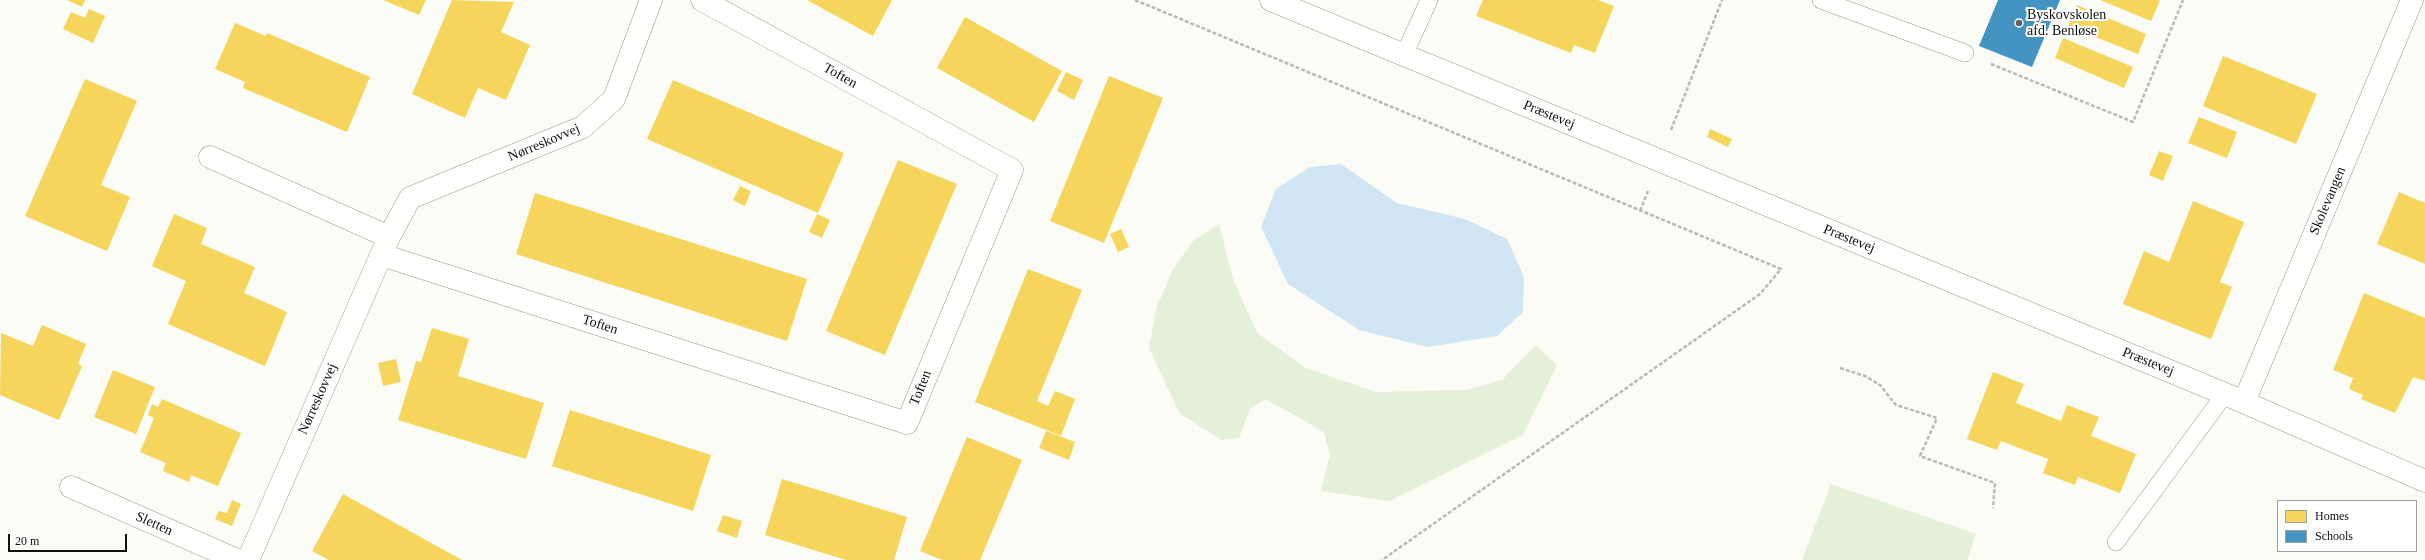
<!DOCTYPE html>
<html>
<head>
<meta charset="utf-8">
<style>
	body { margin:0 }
	#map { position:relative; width:2425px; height:560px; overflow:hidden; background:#fcfcf7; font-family:Georgia,serif }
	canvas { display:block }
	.legend { position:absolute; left:2277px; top:500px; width:140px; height:52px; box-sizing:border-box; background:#fff; border:1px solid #9f9f9f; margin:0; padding:5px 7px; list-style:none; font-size:12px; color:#101010 }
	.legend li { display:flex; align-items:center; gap:8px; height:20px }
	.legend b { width:20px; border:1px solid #9f9f9f }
	.scale { position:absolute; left:8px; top:534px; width:119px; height:18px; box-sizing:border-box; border:2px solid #101010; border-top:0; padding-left:5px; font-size:12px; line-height:14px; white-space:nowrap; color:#101010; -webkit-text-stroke:3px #fff; paint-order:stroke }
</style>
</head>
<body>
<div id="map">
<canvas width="2425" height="560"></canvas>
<ul class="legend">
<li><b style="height:11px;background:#f6d55c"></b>Homes</li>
<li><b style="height:11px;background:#4393c3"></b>Schools</li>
</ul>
<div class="scale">20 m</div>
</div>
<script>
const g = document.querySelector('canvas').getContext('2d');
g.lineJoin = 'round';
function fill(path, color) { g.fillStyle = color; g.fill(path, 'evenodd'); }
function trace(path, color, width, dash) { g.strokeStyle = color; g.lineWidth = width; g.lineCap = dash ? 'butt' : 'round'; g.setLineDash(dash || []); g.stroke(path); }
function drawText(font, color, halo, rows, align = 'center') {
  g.font = font + ' Georgia,serif'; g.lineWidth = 4; g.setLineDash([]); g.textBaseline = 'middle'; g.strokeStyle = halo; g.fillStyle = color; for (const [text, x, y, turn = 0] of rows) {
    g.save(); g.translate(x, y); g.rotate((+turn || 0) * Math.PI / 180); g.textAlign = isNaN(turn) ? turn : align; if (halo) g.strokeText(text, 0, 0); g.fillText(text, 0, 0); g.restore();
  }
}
fill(new Path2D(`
	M1219,224L1233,279L1257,333L1306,368L1376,392L1467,390L1502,380L1536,345L1557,365L1523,435L1389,501L1321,491L1330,455L1324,432L1266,399L1250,409L1239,438L1222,440L1180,414L1149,348L1156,309L1173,269L1193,241Z
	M1831,484L1976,534L1967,560H1802Z`), '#e5f0d9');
fill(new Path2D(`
	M1341,164L1397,203L1465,219L1507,239L1524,277L1523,312L1497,336L1428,347L1359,330L1288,284L1261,227L1276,189L1310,167Z`), '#d0e6f4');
fill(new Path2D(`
	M67,0H85L82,7Z
	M383,0H426L419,15Z
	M452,0L514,2L501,32L530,45L506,100L478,88L465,118L412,94Z
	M807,0H892L873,36Z
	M1483,0H1598L1614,6L1595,53L1574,45L1571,53L1476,16Z
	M2100,0H2158L2160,1L2151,21Z
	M2077,5L2146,34L2138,54L2068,26Z
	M89,9L105,16L93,43L63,29L71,12L85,18Z
	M965,17L1062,71L1034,122L937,68Z
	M235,23L266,36L267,33L370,77L347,132L243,88L245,82L215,69Z
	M2063,38L2133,67L2124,88L2055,58Z
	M2223,56L2317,94L2296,144L2203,106Z
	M1066,72L1083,80L1074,100L1057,91Z
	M1109,76L1163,98L1104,243L1050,221Z
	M85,79L137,101L101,185L130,197L107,251L25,216Z
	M673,80L844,153L818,213L647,139Z
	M2199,117L2237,132L2227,158L2188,143Z
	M1710,129L1732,139L1728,147L1707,137Z
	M2159,151L2173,156L2163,181L2149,175Z
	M898,160L957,184L885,355L826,331Z
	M740,186L751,191L745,206L733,200Z
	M2399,192L2425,203V264L2377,244Z
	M535,193L807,279L787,341L516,254Z
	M2193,201L2244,222L2220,282L2232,287L2211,339L2123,304L2144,251L2169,262Z
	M174,214L207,228L201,244L255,267L244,293L287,312L265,366L168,324L186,281L152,266Z
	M817,214L830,220L822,238L809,232Z
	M1121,229L1129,247L1118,252L1110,234Z
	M1028,269L1082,290L1037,401L1048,406L1055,391L1075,399L1061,436L975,402Z
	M2364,293L2425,318V381L2413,377L2395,413L2361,399L2363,395L2349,389L2353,378L2333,370Z
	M42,325L86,344L78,364L82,366L59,420L0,395L1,333L33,346Z
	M432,328L469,339L458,376L544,403L526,459L398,420L416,361L421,362Z
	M396,359L401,382L383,386L378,363Z
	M113,370L155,387L136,434L94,417Z
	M1993,372L2024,384L2016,403L2061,421L2067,405L2099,417L2091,436L2136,454L2120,493L2078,477L2075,485L2043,473L2048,459L2001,441L1997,450L1967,439Z
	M162,399L241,433L218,486L191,475L189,482L163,471L166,463L140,452L154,418L148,415L152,404L158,407Z
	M570,410L711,455L693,511L552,466Z
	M1046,431L1075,442L1069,460L1039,448Z
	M967,437L1022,460L980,560H942L920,551Z
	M782,479L907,517L894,560H846L765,535Z
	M343,494L462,560H329L312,551Z
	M232,500L241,504L232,526L215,519L219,511L227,513Z
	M723,515L742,521L737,538L717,531Z`), '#f6d55c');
fill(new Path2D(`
	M1998,0H2060L2032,67L1979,46Z`), '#4393c3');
const service = new Path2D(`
	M1821,0L1965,53
	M1404,55L1429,0
	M2116,542L2225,394`);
const minor = new Path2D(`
	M1271,0L2225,394L2425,481
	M210,157L389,237
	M382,255L907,423L1012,170L702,0
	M2244,402L2412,0
	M71,487L237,560
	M248,560L389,237L410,198L583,127L614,99L651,0`);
trace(service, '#969694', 18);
trace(minor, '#969694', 23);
trace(new Path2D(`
	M1135,0L1781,269L1760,294L1382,560
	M1991,64L2133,122L2183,0
	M1671,130L1722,0
	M1640,211L1648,191
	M1840,368L1865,376L1880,385L1896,405L1937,418L1920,456L1995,483L1993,508`), '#b9b9b8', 2.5, [4, 2]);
trace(service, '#fffffe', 17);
trace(minor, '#fffffe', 22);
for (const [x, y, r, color] of [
	[2019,23,4,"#636361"]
]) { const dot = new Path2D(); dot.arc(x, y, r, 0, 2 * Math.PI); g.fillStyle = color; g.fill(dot); trace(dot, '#fff', 1.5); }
drawText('14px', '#101010', '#fff', [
	["Byskovskolen",2027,15],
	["afd. Benløse",2027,31]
], 'left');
drawText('14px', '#101010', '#fff', [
	["Toften",840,76,29],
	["Præstevej",1549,115,22],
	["Nørreskovvej",544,143,-23],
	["Skolevangen",2328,201,-67],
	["Præstevej",1849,239,22],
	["Toften",600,325,18],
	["Præstevej",2148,362,22],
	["Toften",921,388,-68],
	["Nørreskovvej",318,399,-66],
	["Sletten",154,524,24]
]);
</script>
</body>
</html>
